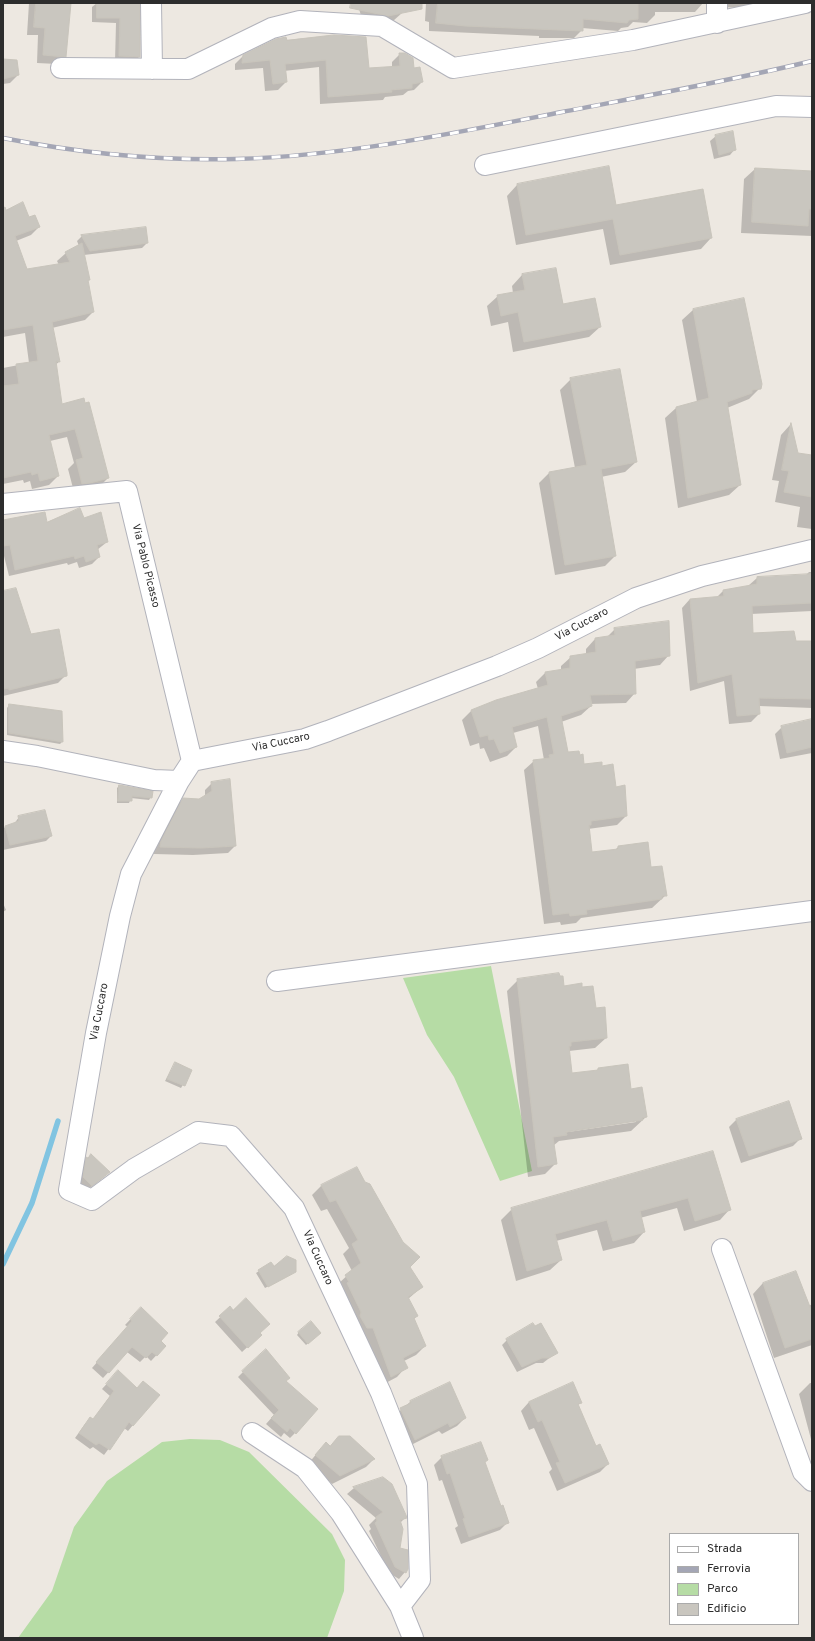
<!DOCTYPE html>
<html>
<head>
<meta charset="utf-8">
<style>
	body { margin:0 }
	#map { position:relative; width:815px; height:1641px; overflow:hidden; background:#ede8e1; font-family:Overpass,sans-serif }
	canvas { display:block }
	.frame { position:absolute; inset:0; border:4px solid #2d2d2d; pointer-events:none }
	.legend { position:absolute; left:669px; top:1533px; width:130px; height:92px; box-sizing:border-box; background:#fff; border:1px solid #ababab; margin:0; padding:5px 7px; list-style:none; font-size:12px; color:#2d2d2d }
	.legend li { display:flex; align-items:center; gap:8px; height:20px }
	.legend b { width:20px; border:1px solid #ababab }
</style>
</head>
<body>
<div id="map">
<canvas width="815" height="1641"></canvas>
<div class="frame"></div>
<ul class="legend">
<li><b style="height:5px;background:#fff"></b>Strada</li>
<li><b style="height:5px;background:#a4a6b5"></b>Ferrovia</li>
<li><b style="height:11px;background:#b6dca5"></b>Parco</li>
<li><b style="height:11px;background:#c9c6bf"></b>Edificio</li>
</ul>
</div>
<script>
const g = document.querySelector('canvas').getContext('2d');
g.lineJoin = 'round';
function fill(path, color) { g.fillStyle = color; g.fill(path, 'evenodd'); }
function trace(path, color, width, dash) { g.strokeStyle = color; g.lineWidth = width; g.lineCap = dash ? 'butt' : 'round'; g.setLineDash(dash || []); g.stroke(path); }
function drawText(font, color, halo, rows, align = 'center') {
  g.font = font + ' Overpass,sans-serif'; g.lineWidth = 3; g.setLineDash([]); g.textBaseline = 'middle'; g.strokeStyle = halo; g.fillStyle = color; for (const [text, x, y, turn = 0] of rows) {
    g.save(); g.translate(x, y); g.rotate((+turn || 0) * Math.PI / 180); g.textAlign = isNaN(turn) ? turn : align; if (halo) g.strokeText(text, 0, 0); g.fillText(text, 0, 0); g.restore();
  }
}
fill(new Path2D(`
	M491,966L532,1171L500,1181L454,1077L427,1035L403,978Z
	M190,1439L220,1440L249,1452L332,1534L345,1560L344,1591L327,1638H18L52,1591L74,1527L107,1481L162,1442Z`), '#b6dca5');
fill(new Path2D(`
	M29,3H70L65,56L57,64L37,63L38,35H27Z
	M97,3H139V57L135,61H115L116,23L92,22V7Z
	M364,3H403L402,13L393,21L363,22L359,9Z
	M426,3H703L695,12H655V15L647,23L633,22L628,27L621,28L618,31L582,28V30L574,38H539V36L429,31V22L425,21Z
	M716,3H763L748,8L719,7Z
	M286,41L368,69L392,68V62L400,54L422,82L414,90L408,91L403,95L385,97L383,100L320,104L319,67L284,71L286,82L278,90L265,91L263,68L235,70V64L243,56Z
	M3,60L18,75L10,83L3,84Z
	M716,136L735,149L730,155L714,159L710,141Z
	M755,169L812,172V236L741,233L744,179Z
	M517,185L616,206L711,238L701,249L610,265L603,229L516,245L507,196Z
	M3,213L28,218L39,227L31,235L16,241L26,270L59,265L57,261L66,253L79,246L77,241L82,236L147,243L142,248L84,255L89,280L87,282L93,312L85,320L52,328L59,362L55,365L61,405L108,478L100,486L74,492L68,469L74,463L67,437L50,441L58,476L49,485L32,489L30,481L24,483L23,480L3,484V368L29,363L25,333L3,337Z
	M556,269L563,305L600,327L589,337L513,352L508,322L491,326L487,306L498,296L513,293L512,286L522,275Z
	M743,299L760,388L749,399L727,408L740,485L729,495L678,508L665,418L676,408L697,402L682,320L693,310Z
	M571,379L636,462L625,472L601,477L615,556L605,566L555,575L539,483L549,473L575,468L560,390Z
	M790,425L797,454L812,457V529L797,527L800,507L775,502L779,481L772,480L781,435Z
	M83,519L107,542L97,550L99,557L92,564L79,568L77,562L68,565L67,563L9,576L3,552V521L46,523Z
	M809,572H812V611L751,614L752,634L795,642H812V708L759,706V714L751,722L729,724L724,681L690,691L682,608L690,599L716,598L724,590L748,586L757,578L805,576Z
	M3,592L30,635L66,675L58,683L3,696Z
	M615,629L669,655L660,665L634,669L635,693L626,703L590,704L591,706L581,715L561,722L568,753L583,765L602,767L615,788L626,816L617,825L588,829L591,853L615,850L618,847L650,868L666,895L652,908L581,918L576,923L561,925L560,922L544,924L524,770L534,761L544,760L538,726L513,733L516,747L507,756L490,762L484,748L480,749L479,743L470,746L462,720L471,711L496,701L538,689L536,682L545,673L561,670V666L571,657L586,655V649L595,639L606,638Z
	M9,705L62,742L60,744L7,735V708Z
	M812,720V753L780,759L775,734L782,727Z
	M212,783L235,846L228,853L193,855L154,854V849L176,806L184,799L199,800L205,797V790Z
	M119,786L151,797L149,800L131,798L129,803H117V788Z
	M19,817L51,836L46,841L3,850V828L14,824Z
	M3,903L6,910L3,912Z
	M518,980L581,988L595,1009L606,1038L595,1048L569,1051L571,1074L595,1072L598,1069L630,1090L646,1117L631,1131L559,1141L553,1146L556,1163L545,1174L528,1177L507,991ZM636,1120V1122L561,1133V1131Z
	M175,1064L191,1071L181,1088L165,1081Z
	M737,1119L801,1138L793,1146L741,1163L729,1127Z
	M712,1152L730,1209L720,1220L684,1231L677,1208L640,1218L644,1232L634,1243L603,1251L597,1230L556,1241L561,1260L550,1270L516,1281L501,1220L512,1209Z
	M91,1155L104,1177L86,1191L78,1183L82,1163Z
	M356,1168L409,1267L422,1287L408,1299L417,1316L414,1319L425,1346L416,1355L404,1361L406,1367L397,1377L382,1385L337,1285L352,1271L343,1254L349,1248L327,1209L321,1211L312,1195L321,1186Z
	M271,1263L273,1267L292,1274L265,1288L256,1273Z
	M763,1283L809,1306L812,1304V1345L774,1358L753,1294Z
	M141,1308L160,1341L165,1346L151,1361L146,1356L140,1362L127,1352L103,1378L92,1368L128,1327L125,1325Z
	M230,1308L255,1340L242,1352L215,1322Z
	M534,1327L557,1352L543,1363H536L517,1372L502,1345L507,1340Z
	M299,1332L317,1335L306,1345L297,1335Z
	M243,1372L285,1382L295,1433L290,1438L284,1433L281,1437L266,1424L274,1415L238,1377Z
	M113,1377L137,1389L158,1395L128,1431L124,1428L104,1455L93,1447L90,1449L75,1438L85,1424L93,1420L110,1396L102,1389Z
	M450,1383L465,1418L457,1426L442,1434L439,1431L407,1447L393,1417L410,1402Z
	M572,1383L581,1402L578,1405L596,1447L608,1464L600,1472L557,1491L549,1472L552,1469L534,1428L529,1430L521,1411L529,1402Z
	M810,1383H812V1443L799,1394Z
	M330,1447L374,1459L366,1467L332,1484L308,1464L318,1452Z
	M442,1457L484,1462L500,1507L508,1522L500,1530L461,1544L455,1528L458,1526L442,1480L439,1481L434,1465Z
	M383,1478L406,1517L400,1523L399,1549L405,1572L399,1579L389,1573L369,1531L371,1529L369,1525L376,1518L347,1494L354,1488Z`), '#0003');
trace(new Path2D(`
	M3,1264L32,1203L58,1121`), '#81c4e1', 5.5);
const building = new Path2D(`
	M36,3H71L66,57L43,55L45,28L34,27Z
	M97,3H140V57L119,56L120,18H97Z
	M351,3H422V9L388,16L350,8Z
	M438,3H638V19L629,20L627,23L583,19V31L466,26L436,23Z
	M334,35L366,37L369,68L400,66L399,53H405L413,58L414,68L420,67L423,82L412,84V88L391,90L392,92L328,97L326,60L285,64L287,82L273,84L270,60L242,63L243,55L276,39L286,37L287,40Z
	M3,59L17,60L19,75L3,79Z
	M733,131L736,150L719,155L715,135Z
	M609,166L616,205L703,189L712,238L620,255L613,219L526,235L517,184Z
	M755,168L812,171V209H809L808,226L752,222Z
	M23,202L29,217L35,215L40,227L15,236L27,269L70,262L65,252L82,243L90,280H88L94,312L52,322L60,362L56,361L62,404L84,398L85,403L89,402L109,478L90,483L82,484L76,460L83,458L75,429L49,435L59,476L40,481L38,473L32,475L31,472L3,478V386L19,384L16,364L38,361L33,325L3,330V208L5,207L6,210Z
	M146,227L148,243L90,251L81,235Z
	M556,268L563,304L595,298L601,327L524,342L518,312L501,316L497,295L525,290L522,274Z
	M744,298L762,384L761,389L752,390V393L727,402L741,485L688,498L676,407L709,398L693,309Z
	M620,369L637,462L601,469L616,556L565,565L549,472L587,465L570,378Z
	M791,423L798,453L812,455V497L784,492L789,471L782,470Z
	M80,508L84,518L101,512L108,542L97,545L100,557L86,562L84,556L75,559L74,556L15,570L10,545L3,546V520L45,512L47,522Z
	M812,574V603L752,606L753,633L794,631L796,641H812V699L759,698L760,714L737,716L732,674L698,683L690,599L724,596L723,590L757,584V577Z
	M16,588L31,634L59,629L67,673V676L9,690V688L3,689V591Z
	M669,621L670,656L635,661L636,694L590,695L592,706L561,716L568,752L579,751L580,755L583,754L584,764L602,762V766L613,764L616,787L625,785L627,816L591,821V825H589L592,852L618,849V846L648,842L651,867L662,866L667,896H662V899L586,910L587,914L570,916L569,913L553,915L533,760L550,758L549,755L554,754L547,717L512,727L517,747L500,753L494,739L489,740L488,735L480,737L471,710L496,700L548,685L545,672L570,668V656L596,652L595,638L615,635L614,628Z
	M9,704L62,711L63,742L9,733Z
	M812,719V747L787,753L781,726Z
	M230,779L236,846L201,848L160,847L161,841L183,798L199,799L212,791L211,782Z
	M119,785L153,791L152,798L132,796V801H118Z
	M45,810L52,836L10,845L5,826L19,821L18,816Z
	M559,973L560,976H563L564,986L582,983V987L593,986L596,1008L605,1007L607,1038L571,1042V1046H569L572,1073L598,1070V1068L628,1064L631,1089L642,1087L647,1117L642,1118L643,1120L566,1132L567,1135L553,1137L557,1164L538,1167L517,979Z
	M175,1062L192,1070L185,1086L167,1079Z
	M789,1101L802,1139L749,1156L736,1119Z
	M713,1151L731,1210L695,1221L688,1198L640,1211L645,1232L613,1241L607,1220L555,1234L562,1260L527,1271L511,1208Z
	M91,1154L110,1172L92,1186L83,1177L86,1157L88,1158Z
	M357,1167L365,1182L370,1184L403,1242L420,1257L410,1267L423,1287L408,1297L418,1316L414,1318L426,1346L403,1358L408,1368L391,1377L373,1328H367L360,1316L361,1312L347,1283L349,1282L345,1275L361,1263L352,1244L358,1240L336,1200L330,1202L321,1185Z
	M287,1256L296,1260V1272L268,1287L258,1270L271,1262L274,1266Z
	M796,1271L812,1312V1339L785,1348L763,1283Z
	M246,1298L270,1324L260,1333L262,1335L248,1348L219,1316L230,1306L233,1310Z
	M141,1307L168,1333L161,1341L166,1346L157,1356L152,1352L146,1358L132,1347L109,1373L96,1362L132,1321L130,1319Z
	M311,1321L321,1333L308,1344L298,1332Z
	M533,1323L535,1326L541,1323L558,1353L549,1358H542L522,1367L506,1339Z
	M266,1349L290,1378L286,1381L318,1409L296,1434L290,1428L287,1432L271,1418L279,1410L242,1371Z
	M118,1370L137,1388L143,1381L160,1395L133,1426L129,1422L110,1450L99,1443L96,1445L79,1433L90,1417L93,1419L114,1391L106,1384Z
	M450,1382L466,1418L450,1427L448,1423L415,1440L400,1408L411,1403L410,1401Z
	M573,1382L582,1403L578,1404L596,1446L600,1444L609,1464L565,1483L556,1463L560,1462L542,1420L538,1422L529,1402Z
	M339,1436H350L375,1459L340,1476L315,1455L326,1442L330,1446Z
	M481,1442L488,1460L485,1462L501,1506L503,1505L509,1523L469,1537L463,1519L465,1518L450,1473L447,1474L441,1456Z
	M383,1477L392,1484L406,1515L407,1518L400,1520L403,1529L400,1548L408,1550V1569L406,1573L395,1567L375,1523L377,1521L376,1517L383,1512L353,1487Z`);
fill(building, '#c9c6bf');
trace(building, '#c8c4bb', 1);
const minor = new Path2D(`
	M151,3L152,69
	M717,23V3
	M61,68L188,69L272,28L300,21L382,26L453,68L633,40L805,3
	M485,165L776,106L812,107
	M3,504L127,491L192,761
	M3,751L37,756L154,780L179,781
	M277,981L812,911
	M722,1249L803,1472L812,1481
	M252,1433L305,1468L341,1513L400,1606
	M413,1638L400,1606L420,1580L417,1484L381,1393L294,1208L231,1136L198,1132L134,1169L92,1200L69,1190L96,1033L120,916L131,874L179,781L192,761L305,739L328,731L497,666L538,648L636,598L702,576L812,550`);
trace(minor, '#b2b3bb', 22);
trace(minor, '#fff', 20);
const rail = new Path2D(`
	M3,138C79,153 159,161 236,159C346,156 455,133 562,112C645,96 729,81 812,61`);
trace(rail, '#a4a6b5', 4.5);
trace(rail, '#fff', 3, [9]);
drawText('11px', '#2d2d2d', '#fff', [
	["Via Pablo Picasso",145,566,76],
	["Via Cuccaro",582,625,-28],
	["Via Cuccaro",281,743,-12],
	["Via Cuccaro",100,1012,-79],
	["Via Cuccaro",317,1258,66]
]);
</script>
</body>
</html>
